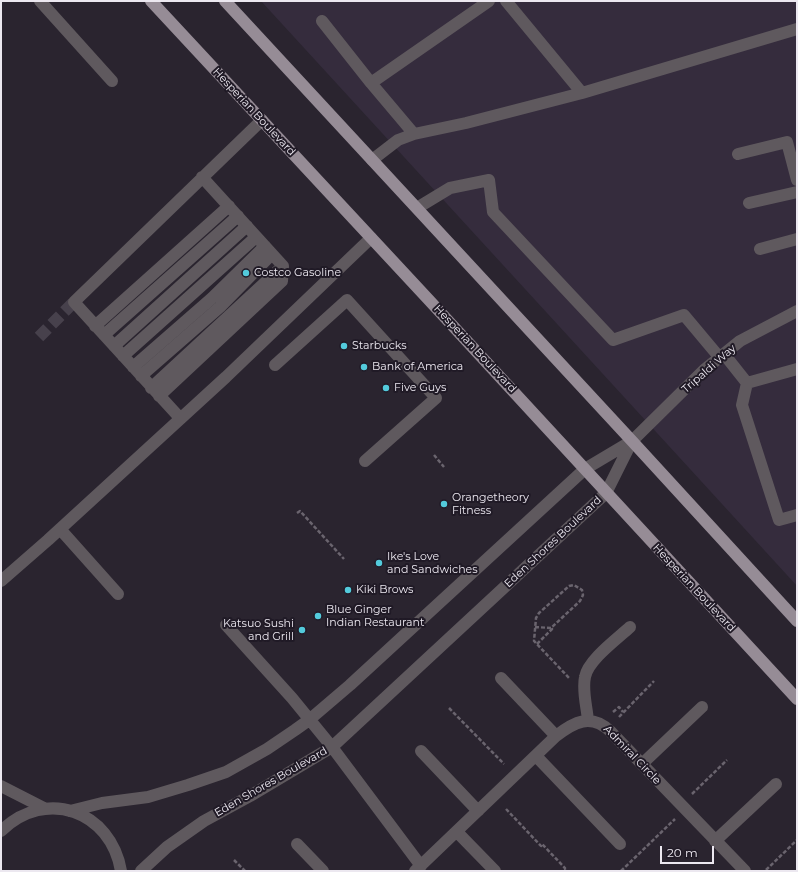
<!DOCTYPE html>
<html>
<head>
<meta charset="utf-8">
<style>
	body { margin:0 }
	#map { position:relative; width:798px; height:872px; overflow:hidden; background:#2a242f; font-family:Montserrat,sans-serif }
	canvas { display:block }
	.frame { position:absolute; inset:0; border:2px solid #ece8f0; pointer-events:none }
	.scale { position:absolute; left:660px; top:846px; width:54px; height:18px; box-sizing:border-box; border:2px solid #ece8f0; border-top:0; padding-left:5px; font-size:12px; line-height:14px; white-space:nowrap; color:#ece8f0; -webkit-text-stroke:3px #201a26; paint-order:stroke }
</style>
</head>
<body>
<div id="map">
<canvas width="798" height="872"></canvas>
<div class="frame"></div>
<div class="scale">20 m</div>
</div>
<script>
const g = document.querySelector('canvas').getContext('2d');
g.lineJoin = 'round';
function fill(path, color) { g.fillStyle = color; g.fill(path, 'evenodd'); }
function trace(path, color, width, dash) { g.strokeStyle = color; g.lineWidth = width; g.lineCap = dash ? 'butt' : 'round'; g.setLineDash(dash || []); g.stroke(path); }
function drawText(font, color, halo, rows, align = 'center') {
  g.font = font + ' Montserrat,sans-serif'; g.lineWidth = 4; g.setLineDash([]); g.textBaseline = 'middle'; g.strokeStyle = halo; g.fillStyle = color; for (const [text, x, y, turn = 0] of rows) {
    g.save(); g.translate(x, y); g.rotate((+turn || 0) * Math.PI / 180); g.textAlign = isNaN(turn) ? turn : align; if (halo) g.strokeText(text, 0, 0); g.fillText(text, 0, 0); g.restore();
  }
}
fill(new Path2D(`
	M261,1H797V586L690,469Z`), '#352c3d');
trace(new Path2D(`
	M39,337L74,302`), '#47414c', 12, [12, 6]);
trace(new Path2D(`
	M434,455L444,467
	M297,513L300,511L344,559
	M535,627L551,628L580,601L583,595L582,590L574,585L569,586L539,613L536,618L534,641L570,679
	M537,644L552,629L551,628
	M449,708L504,764
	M613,712L619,707L623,712
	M619,717L654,681
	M692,794L727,760
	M506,809L541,846L542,844L565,868L563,869L566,871
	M234,860L245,871
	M766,870L797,840
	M621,871L675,819`), '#6a646e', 2.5, [4, 2]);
trace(new Path2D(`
	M40,1L112,81
	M322,21L371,83L489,1
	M371,83L414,134
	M582,93L797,29
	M738,154L787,142L797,180
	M372,160L398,140L414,134L466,123L582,93L506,1
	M749,203L797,192
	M417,208L450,188L489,180L493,212L613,340L684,315L720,358
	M760,249L797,239
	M95,326L229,206
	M104,335L238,216
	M114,346L247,226
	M724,354L747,383
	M123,356L256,237
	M275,365L347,300L436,398L365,461
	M133,367L212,298L265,246
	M141,376L220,307L272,254
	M747,383L742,405L779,520L797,515
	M747,383L797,369
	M151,388L283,266
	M159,396L282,281L283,266L202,177
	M180,418L74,302L262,120
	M60,529L118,594
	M1,581L48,540L226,377L371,238
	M226,625L292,698L332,747L421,866
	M501,678L556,736
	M588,721C587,707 582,691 585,677C588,660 617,639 630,627
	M421,751L478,811
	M536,756L620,844
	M642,764L702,707
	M1,786L46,809
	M70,811L102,803L148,797L188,785L226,772L267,749L295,730L309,720L350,685L585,469L632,441L704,370L740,341L797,311
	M1,831C46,787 111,811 121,871
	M457,832L495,871
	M715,841L776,784
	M297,844L323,871
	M141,871L167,847L204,821L250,796L332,747L606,493L632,441
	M415,871L556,736C574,722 591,713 610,731L745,871`), '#5f595e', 12);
trace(new Path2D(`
	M151,1L428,299L797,699
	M225,1L632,441L797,621`), '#968c96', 12);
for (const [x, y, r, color] of [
	[246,273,4,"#53cbdc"],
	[344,346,4,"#53cbdc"],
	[364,367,4,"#53cbdc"],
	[386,388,4,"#53cbdc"],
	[444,504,4,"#53cbdc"],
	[379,563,4,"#53cbdc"],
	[348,590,4,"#53cbdc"],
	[318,616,4,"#53cbdc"],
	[302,630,4,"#53cbdc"]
]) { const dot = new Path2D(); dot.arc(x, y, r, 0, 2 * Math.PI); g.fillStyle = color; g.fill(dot); trace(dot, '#201a26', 1.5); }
drawText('11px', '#ece8f0', '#201a26', [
	["Hesperian Boulevard",254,112,47],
	["Hesperian Boulevard",475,349,47],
	["Tripaldi Way",709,369,-41],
	["Eden Shores Boulevard",553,542,-43],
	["Hesperian Boulevard",694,588,47],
	["Admiral Circle",632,755,46],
	["Eden Shores Boulevard",271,782,-30]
]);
drawText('11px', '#ece8f0', '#201a26', [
	["Costco Gasoline",254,273],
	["Starbucks",352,346],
	["Bank of America",372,367],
	["Five Guys",394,388],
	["Orangetheory",452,498],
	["Fitness",452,511],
	["Ike's Love",387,557],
	["and Sandwiches",387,570],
	["Kiki Brows",356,590],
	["Blue Ginger",326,610],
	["Indian Restaurant",326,623],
	["Katsuo Sushi",294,624,"right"],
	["and Grill",294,637,"right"]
], 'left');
</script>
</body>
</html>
